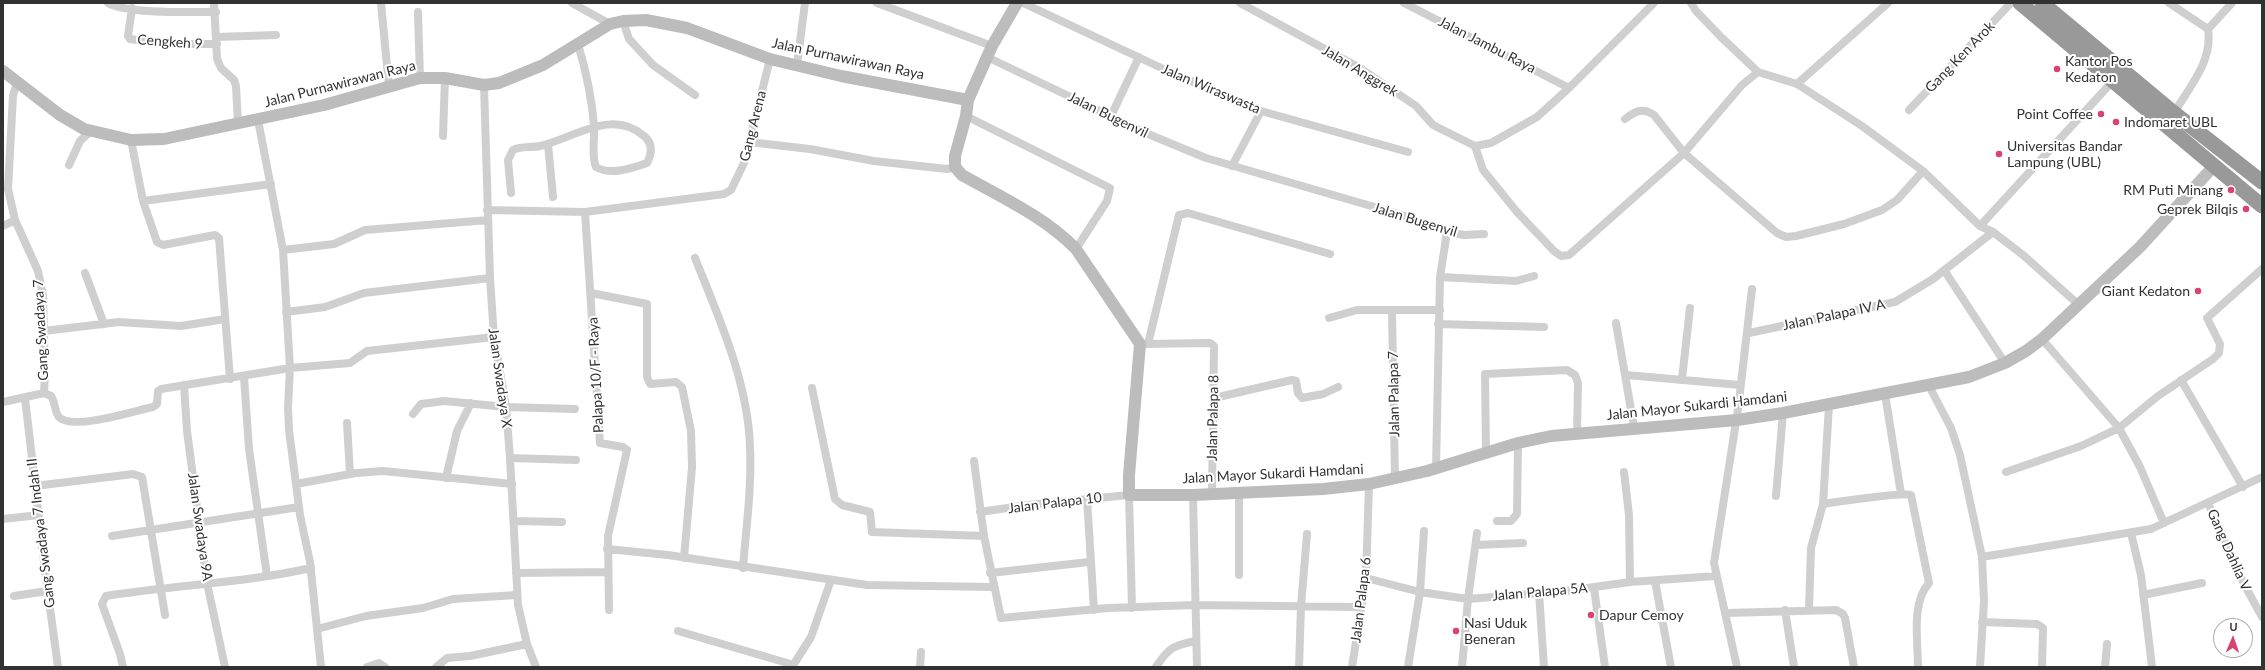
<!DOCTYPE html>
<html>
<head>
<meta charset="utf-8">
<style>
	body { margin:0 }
	#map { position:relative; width:2265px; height:670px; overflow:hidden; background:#fff; font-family:Lato,sans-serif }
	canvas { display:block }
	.frame { position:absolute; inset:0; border:4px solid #323232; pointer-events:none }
	.north { position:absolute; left:2213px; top:618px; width:40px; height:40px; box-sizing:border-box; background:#fff; border:1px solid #adadad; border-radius:50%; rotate:2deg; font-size:11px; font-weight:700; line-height:16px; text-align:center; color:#323232 }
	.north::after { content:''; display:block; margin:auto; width:14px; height:18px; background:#da436f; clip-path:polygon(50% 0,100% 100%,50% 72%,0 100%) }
</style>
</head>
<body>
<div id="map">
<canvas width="2265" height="670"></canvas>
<div class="frame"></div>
<div class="north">U</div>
</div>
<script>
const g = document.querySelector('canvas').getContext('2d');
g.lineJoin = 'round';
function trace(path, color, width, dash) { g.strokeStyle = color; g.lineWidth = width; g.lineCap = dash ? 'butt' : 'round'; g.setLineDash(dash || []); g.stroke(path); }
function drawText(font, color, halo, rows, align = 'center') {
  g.font = font + ' Lato,sans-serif'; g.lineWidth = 4; g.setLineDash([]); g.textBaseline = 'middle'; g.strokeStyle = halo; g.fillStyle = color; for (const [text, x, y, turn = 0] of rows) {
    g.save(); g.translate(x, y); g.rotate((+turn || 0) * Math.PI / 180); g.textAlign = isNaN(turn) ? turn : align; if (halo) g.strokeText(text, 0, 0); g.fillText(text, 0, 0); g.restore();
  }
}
trace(new Path2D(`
	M108,3C127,14 191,12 216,12
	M214,3L217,59L221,68L234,80L236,86L238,124
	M381,3L389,87
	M572,3L610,24
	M877,3L992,46
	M1023,3L1170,72L1261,111L1408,152
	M1240,3L1360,68L1416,106L1433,125L1475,146L1491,143L1537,117L1569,88L1654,3
	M1404,3L1569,88
	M1691,3L1696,11L1721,37L1758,72L1797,84L1862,126L1923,171L1980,226L1993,232L2023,255L2079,305
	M2169,3L2208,29C2213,61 2190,86 2174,113
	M132,8L128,36L130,39L169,44H217
	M418,12L420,78
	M623,21L629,39L653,65L695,95
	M2208,29L2232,3
	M217,37L276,35
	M987,57L1148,134L1206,158L1402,215L1447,232L1464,235L1484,234
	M797,65L805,3
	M17,82L13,96L8,189L15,220L38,271L43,295L45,374L44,393
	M1797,84L1888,3
	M484,85L490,278L494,337L506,407L510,458L518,605L527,644L536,667
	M1909,110L2011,3
	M966,116L1110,188L1107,201L1076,249
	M1111,116L1139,57
	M1625,119C1635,111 1643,107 1654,115L1684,153L1777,233L1786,237L1796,236L1844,224L1882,210L1897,200L1923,171
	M258,120L283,250L290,368L288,407L289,430L300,515L310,562L321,667
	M443,136L445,78
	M131,140L143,201L157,242L163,245L215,235L219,238L230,379
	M749,142L810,149L874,161L947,169L955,167
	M548,144L553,197
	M1475,146L1483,170L1517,212L1554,251L1561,256L1569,255L1684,153L1742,85L1758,72
	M69,165L80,141L91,131
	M1232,166L1261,111
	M511,193L508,160L513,150C521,146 531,148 540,146C574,138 612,108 644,136C653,143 652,153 647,163C633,168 610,176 596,167C591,155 595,139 594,126C592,98 586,71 578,44
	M143,201L271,184
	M487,210L585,212L724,194L731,190L744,163L770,59
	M585,212L600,443L623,447L627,450L608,536L609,610
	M3,226L15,220
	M1980,226L2112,82
	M283,250L334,244L365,230L488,220
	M695,258C719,318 748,382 750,447C752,487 746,528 743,568
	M1944,270L2005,363
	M85,273L104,324
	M1440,277L1516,281L1534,276
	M591,293L647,304V377L650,384L676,382L682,387L691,431L692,467L684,558
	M1392,310L1395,479
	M286,312L325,307L364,293L490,278
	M1329,318L1357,310H1440
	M1616,323L1634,427
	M1438,324L1544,327
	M44,331L119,322L181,326L225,319
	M1749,333L1895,302L1933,279L1993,232
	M2042,339L2119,428L2140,467L2164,523
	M1143,344L1210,343L1214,346L1212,493
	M1148,344L1179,215L1188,213L1330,254
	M1626,375L1740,385
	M244,377L249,449L267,576
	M1682,379L1690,308
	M2181,380L2243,487
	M1928,384L1951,428L1960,455L1982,557L1984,601L1980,667
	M184,385L187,431L207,583L225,667
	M812,388L835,499L842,505L870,512L872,532L984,536
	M1885,394L1901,494
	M25,398L46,579L58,667
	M1214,398L1292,380L1296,381L1298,393L1302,398L1323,394L1338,387
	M3,402L44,393L51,396C56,403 54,413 60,418C75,430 134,411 153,407L157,404L158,391L161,389L290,368L350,363L367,351L494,337
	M413,414L421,404L444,401L506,407L575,409
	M347,423L350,474
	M1486,454L1485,374L1567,370L1575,375L1578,383L1577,433
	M510,458L576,460
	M974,461L984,536L1001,618L1108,608L1196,605L1360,607
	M1436,469L1440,277L1447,232
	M1624,472L1629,515L1630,582
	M2006,472L2081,446L2119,428L2158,396L2213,359L2219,353L2220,344L2207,318L2262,269
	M446,478L457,431L471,403
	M296,484L356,473L383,471L512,484
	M35,486L133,474L142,477L165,615
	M1193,495L1197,667
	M1776,496L1783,413
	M1087,499L1094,610
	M2208,503L2244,584L2262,617
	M1823,504C1837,502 1903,492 1911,495L1929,583C1911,603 1918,641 1918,667
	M980,512L1028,505L1129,495L1132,608
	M3,519L39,515
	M515,521L562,522
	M1497,521H1511L1517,514L1518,443
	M2131,533L2141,575L2152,667
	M112,536L299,507
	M1476,545L1523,543
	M607,549L668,555L867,585L993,587
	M1982,557L2151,529L2262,477
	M516,573L607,572
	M990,573L1089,562
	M1239,575V492
	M1366,578L1420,592L1468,599L1566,591L1630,582L1716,576
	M1655,581L1671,667
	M1594,588L1605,667
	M1539,593L1544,667
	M2143,595L2202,583
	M14,596L47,591
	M1785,610L1794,667
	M1809,610L1811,548L1823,504L1829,405
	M1727,613L1836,610L1843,614L1845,618L1854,667
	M1982,622L2037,624L2043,628L2042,667
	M317,629L366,616L423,608L453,599L517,595
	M678,631L794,665
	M123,667L120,654L102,604L106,596C174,585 244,583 311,568
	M367,667L379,663L385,667
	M436,667L447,658L470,656L527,644
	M792,667L811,637L831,580
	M920,667L921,652
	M1156,667C1169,647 1173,646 1195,641
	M1299,667L1301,606L1307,534
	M1352,667L1366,578L1369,484
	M1408,667L1420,592L1424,531
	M1462,667L1468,599L1477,533
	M1737,667L1714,563L1738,409L1752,289
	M2105,667L2107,644`), '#cfcfcf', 8);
trace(new Path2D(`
	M1017,3L992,46L968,100L966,116L955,156V167L962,175C1001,197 1045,217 1076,249L1140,344L1129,475V495H1193L1323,489L1369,484L1427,471L1518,443L1551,436L1737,420L1783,413L1969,377L2005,363L2026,351L2042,339L2140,247L2213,167
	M3,71L60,115L84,129L131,140L164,139L324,105L420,78H445L484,85L499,83L543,65L610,24L623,21L646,20L687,28L770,59L841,76L968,100`), '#bcbcbc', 12);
trace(new Path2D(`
	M2020,3L2262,206
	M2042,3L2174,113L2262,182`), '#999', 15);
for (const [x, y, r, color] of [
	[2057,69,4,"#da436f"],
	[2101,114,4,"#da436f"],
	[2116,122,4,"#da436f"],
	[1999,154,4,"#da436f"],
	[2231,190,4,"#da436f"],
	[2246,209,4,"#da436f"],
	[2198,291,4,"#da436f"],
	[1591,615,4,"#da436f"],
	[1456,631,4,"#da436f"]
]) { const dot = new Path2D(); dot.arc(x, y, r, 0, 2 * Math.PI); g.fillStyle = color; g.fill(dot); trace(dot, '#fff', 1.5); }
drawText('14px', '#323232', '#fff', [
	["Cengkeh 9",170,42,4],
	["Jalan Jambu Raya",1487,45,27],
	["Gang Ken Arok",1960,57,-46],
	["Jalan Purnawirawan Raya",848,59,12],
	["Jalan Anggrek",1360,71,31],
	["Jalan Purnawirawan Raya",340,84,-14],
	["Jalan Wiraswasta",1211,89,23],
	["Jalan Bugenvil",1108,115,26],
	["Gang Arena",753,126,-76],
	["Jalan Bugenvil",1415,220,17],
	["Jalan Palapa IV A",1834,315,-12],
	["Gang Swadaya 7",41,330,-93],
	["Palapa 10/F - Raya",596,375,-93],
	["Jalan Swadaya X",500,378,82],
	["Jalan Palapa 7",1394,394,-91],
	["Jalan Mayor Sukardi Hamdani",1697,406,-6],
	["Jalan Palapa 8",1213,418,-89],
	["Jalan Mayor Sukardi Hamdani",1273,474,-3],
	["Jalan Palapa 10",1055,503,-7],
	["Jalan Swadaya 9A",200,527,82],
	["Gang Swadaya 7 Indah II",41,533,-97],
	["Gang Dahlia V",2229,550,66],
	["Jalan Palapa 5A",1540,592,-5],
	["Jalan Palapa 6",1361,600,-83]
]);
drawText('14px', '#323232', '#fff', [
	["Kantor Pos",2065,61],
	["Kedaton",2065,77],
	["Point Coffee",2093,114,"right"],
	["Indomaret UBL",2124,122],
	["Universitas Bandar",2007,146],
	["Lampung (UBL)",2007,162],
	["RM Puti Minang",2223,190,"right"],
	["Geprek Bilqis",2238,209,"right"],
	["Giant Kedaton",2190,291,"right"],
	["Dapur Cemoy",1599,615],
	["Nasi Uduk",1464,623],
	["Beneran",1464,639]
], 'left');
</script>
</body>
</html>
